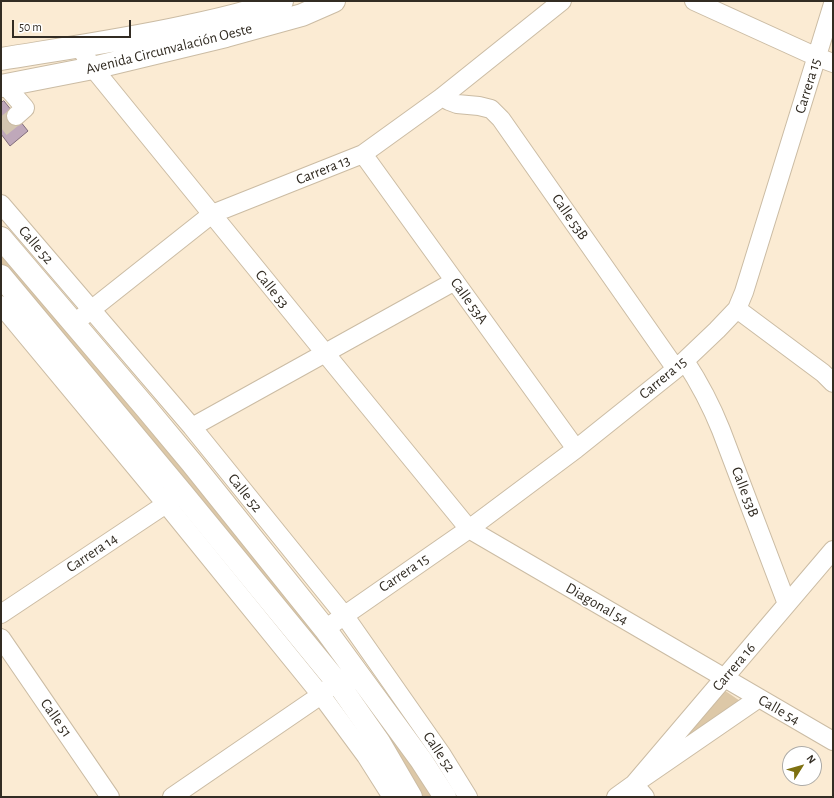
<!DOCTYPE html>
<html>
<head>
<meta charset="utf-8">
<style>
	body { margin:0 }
	#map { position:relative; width:834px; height:798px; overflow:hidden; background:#fbebd3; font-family:"Alegreya Sans",sans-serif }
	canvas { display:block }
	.frame { position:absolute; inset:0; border:2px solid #322c23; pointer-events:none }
	.north { position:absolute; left:782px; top:746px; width:40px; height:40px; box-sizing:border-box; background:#fff; border:1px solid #adaba7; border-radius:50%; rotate:53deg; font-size:11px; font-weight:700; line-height:16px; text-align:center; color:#322c23 }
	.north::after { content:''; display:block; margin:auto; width:14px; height:18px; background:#7e7111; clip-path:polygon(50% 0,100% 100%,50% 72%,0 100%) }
	.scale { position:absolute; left:12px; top:20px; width:119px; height:18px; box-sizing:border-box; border:2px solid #322c23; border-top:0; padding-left:5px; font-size:12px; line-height:14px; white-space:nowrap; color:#322c23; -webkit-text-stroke:3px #fff; paint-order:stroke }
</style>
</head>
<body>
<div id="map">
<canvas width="834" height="798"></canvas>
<div class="frame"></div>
<div class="north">N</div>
<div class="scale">50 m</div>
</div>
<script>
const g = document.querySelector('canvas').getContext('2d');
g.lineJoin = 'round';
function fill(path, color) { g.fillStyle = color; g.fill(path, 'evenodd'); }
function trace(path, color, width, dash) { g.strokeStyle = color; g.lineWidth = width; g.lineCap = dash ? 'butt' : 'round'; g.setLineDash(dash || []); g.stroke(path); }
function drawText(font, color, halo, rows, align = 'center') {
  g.font = font + ' "Alegreya Sans",sans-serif'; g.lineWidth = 3.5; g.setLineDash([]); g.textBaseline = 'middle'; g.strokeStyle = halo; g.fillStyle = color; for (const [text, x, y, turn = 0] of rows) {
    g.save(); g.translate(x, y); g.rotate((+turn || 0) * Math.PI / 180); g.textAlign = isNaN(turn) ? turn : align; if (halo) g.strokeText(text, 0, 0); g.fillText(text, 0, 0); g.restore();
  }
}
fill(new Path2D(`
	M1,247L311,618L435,797H418L1,266Z
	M724,690L743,703L670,753Z`), '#ddc8a7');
const building = new Path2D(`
	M4,101L28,131L10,146L1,134V103Z`);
fill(building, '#bfa8ba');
trace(building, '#7f6a7b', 1);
trace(new Path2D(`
	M1,128L16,116`), '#d3c5b0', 18, [18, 9]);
const minor = new Path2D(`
	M694,1L817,57L833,63
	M79,46L93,68L325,353L469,529L833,741
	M5,85L25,108L16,116
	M442,97L449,101L457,104L479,106L491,109L501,119L676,369
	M363,154L576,449
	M1,204L192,427L344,615L442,755L468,797
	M1,305L166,504L321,695L366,756L392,797
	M737,309L823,373L833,383
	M82,317L212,214L363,154L442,97L562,1
	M685,361C700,384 711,405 721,430L787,604
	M192,427L455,281
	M1,614L175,498
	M325,629L469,529L576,449L676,369L717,330L737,309L744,292L833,4
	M1,638L110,797
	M172,797L321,695L329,688
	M616,797L634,784L833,550
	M645,797L634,784L759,698`);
const major = new Path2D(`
	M1,59C62,49 124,40 184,27C218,20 249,13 282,1
	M1,86L93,68L226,36L302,15L334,1
	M1,238L146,408L191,462L325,629L421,760L445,797
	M1,276L182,493L337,682L379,742L411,797`);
trace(minor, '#cbbca4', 20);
trace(major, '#cbbca4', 24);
trace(minor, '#fff', 18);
trace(major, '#fff', 22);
drawText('15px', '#322c23', '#fff', [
	["Avenida Circunvalación Oeste",169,49,-14],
	["Carrera 15",808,86,-73],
	["Carrera 13",323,170,-22],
	["Calle 53B",570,217,55],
	["Calle 52",36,245,49],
	["Calle 53",272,289,51],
	["Calle 53A",469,301,54],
	["Carrera 15",663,378,-40],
	["Calle 53B",745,492,69],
	["Calle 52",245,493,51],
	["Carrera 14",92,553,-34],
	["Carrera 15",404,573,-34],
	["Diagonal 54",597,604,30],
	["Carrera 16",734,667,-50],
	["Calle 54",779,710,30],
	["Calle 51",56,718,55],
	["Calle 52",439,752,56]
]);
</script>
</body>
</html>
